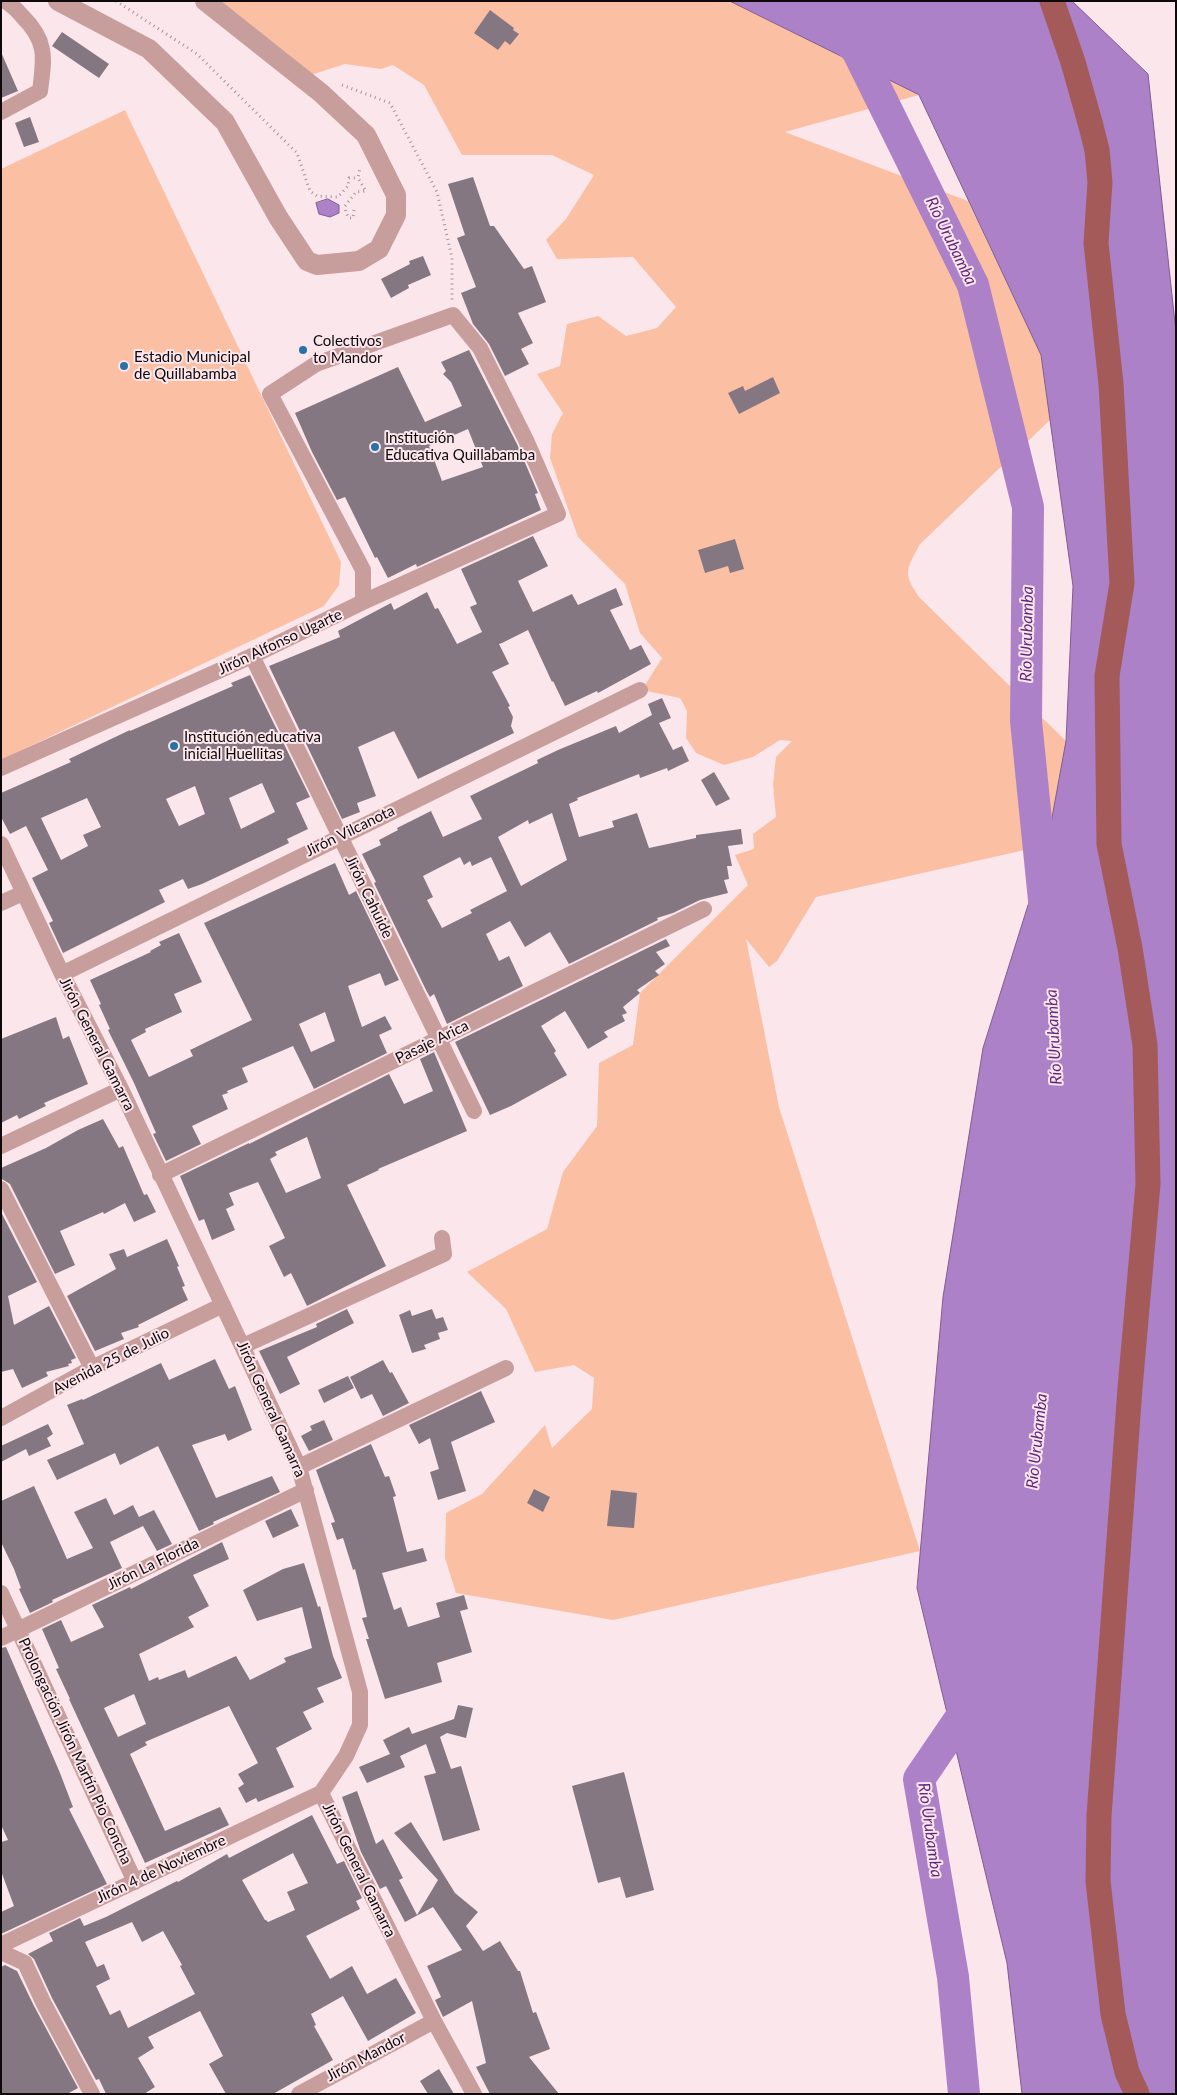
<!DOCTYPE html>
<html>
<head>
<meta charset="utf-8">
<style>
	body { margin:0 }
	#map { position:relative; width:1177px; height:2095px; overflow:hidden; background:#fbe6ec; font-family:Lato,sans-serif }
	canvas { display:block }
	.frame { position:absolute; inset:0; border:2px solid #10090b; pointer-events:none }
</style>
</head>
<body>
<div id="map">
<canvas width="1177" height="2095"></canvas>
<div class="frame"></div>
</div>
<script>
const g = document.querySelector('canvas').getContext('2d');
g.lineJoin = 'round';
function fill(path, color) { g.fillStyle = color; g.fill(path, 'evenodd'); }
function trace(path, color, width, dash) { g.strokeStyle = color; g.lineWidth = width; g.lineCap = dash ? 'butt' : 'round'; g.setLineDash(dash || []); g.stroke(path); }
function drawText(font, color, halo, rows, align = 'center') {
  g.font = font + ' Lato,sans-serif'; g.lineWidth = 4; g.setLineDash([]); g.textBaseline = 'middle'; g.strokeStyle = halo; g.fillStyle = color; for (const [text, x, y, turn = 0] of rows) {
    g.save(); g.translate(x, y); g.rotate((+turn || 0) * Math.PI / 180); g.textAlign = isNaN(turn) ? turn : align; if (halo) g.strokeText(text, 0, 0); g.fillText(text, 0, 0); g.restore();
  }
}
fill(new Path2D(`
	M204,1H730L919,95L785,132L968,201L1041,355L1050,420L920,544C907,569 902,572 919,597L1066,741L1047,845L816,897L777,961L769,967L746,939L779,1107L920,1551L613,1620L456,1593L445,1558L446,1513L482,1494L545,1425L552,1448L592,1409L594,1378L574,1365L535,1372L506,1309L467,1272L547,1229L563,1172L597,1126L599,1063L633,1045L640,993L748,885L735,855L754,849L753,834L776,817L773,784L776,757L792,741L780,740L753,757L724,765L696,753L686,738L687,711L680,698L642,690L662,658L640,633L625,584L578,537L550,458L552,434L563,413L537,374L560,366L567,324L598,316L626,336L657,328L676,307L633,257L557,259L546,240L566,219L594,175L552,155H462L424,85L393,65L381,69L345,64L301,78Z
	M125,110L341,562L339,585L324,606L1,760V169Z`), '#fbbfa4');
const water = new Path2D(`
	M730,1H1072L1148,74L1176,332V2094H1022L1007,1963L917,1588L943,1297L983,1048L1047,845L1066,741L1073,586L1041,355L919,95Z
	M328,199L339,205V213L330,217L319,214L316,203Z`);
fill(water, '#ad81c8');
trace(water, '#7e5d8f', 1);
trace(new Path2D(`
	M808,1L857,50L973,285L1028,507L1026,721L1045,910
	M964,2094L953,1977L919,1779L977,1694`), '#ad81c8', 32);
fill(new Path2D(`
	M490,10L514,28L513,30L519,34L510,45L505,41L498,50L474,33Z
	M62,32L109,64L99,78L52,46Z
	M1,52L18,91L1,98Z
	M30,117L39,142L24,147L15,123Z
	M473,177L490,226H494L524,269L532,266L546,302L518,313L533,343L521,349L529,364L505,376L489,344L473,324L461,293L476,287L457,238L465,235L448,184Z
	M423,256L431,275L408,285L409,288L391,298L381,279L410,264L409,261Z
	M469,350L517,444L538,493L535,494L541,510L417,567L416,564L388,578L377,557L375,558L345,497L337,500L312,452L295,413L398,367L425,422L462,406L451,382L443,374L446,371L441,362ZM468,429L483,467L442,481L429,446Z
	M773,377L780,393L739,414L728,393L743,386L745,391Z
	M533,536L548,566L518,581L533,612L572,594L578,605L616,588L623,605L610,610L630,650L641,645L651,664L598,693L597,691L565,706L553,681L552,682L528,630L502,643L499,644L509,664L492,672L510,706L508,707L513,717L511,726L514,733L418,779L394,731L358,747L376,796L357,803L360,812L342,819L269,666L340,637L338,631L391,603L394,610L427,592L435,609L438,608L457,644L482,632L470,607L477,604L461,569Z
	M735,539L744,569L730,573L728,566L705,573L698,550Z
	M250,675L310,797L296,803L308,829L287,839L289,843L202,884L188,889L183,879L159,890L165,902L63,953L49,923L53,921L32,878L48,870L26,826L10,834L1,817V793L53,770L71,762L69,759L130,730V731L233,686L231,683ZM262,783L275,812L241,829L229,798ZM195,786L205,814L179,826L166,799ZM87,798L101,827L83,835L88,846L61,860L41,818Z
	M662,698L671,718L659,723L673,750L682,746L689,761L668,771L667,768L640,778L639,774L577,798L578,800L569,804L579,837L614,827L612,821L637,813L649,848L696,838V835L741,829L743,844L728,846L732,866H727L729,879L724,880L728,893L700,900L673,913L657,918L658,920L569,964L550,932L525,947L510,921L486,934L499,961L509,956L523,986L447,1024L434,994L430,997L427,992L374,883L376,882L362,854L381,845L379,840L398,830L397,828L431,811L443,837L482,819L470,796L538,763L537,760L558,750L616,726L619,733L652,715L648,704ZM552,813L567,860L521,886L498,837L528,820L529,824ZM460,857L464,865L470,861L472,866L491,857L507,891L470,910L472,913L442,928L427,900L433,897L423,876Z
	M714,772L730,799L716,806L701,780Z
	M335,863L349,895L356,891L399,980L385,986L380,973L348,986L362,1027L385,1016L392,1029L379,1035L387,1053L314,1089L293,1046L242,1068L248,1082L227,1091L228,1093L222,1095L228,1109L192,1126L201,1144L166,1161L153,1134L156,1133L134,1083L108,1030L110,1029L99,1005L101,1004L90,980L151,952L150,951L161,945L159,942L179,933L202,982L174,994L182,1012L145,1029L146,1032L131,1040L149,1077L193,1056L190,1050L252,1020L204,923ZM325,1012L335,1041L311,1052L299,1024Z
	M666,939L670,946L656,952L665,964L655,971L659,975L637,990L640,993L623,1007L627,1013L622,1015L625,1021L604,1032L608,1037L588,1049L565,1011L541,1026L556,1051L554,1053L567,1075L511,1106L490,1115L455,1042Z
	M56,1017L63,1039L69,1036L88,1084L44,1103L46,1106L19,1119L17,1115L1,1123V1039Z
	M434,1052L467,1131L378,1169L379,1170L347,1185L386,1266L307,1306L291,1273L284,1277L269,1246L285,1238L258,1182L229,1193L234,1205L226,1209L235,1230L212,1240L204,1219L199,1221L180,1176L249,1143V1144L389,1074L404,1104L433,1091L420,1059ZM307,1137L321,1178L286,1193L270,1159L277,1155L275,1152Z
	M103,1119L119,1148L123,1146L144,1195L147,1194L156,1212L134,1222L125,1203L104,1214L103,1212L60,1231L75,1265L55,1274L10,1184L2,1179L1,1168L46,1148L78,1130Z
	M1,1212L37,1282L8,1296L14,1325L49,1306L76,1358L71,1360L72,1363L68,1364L69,1366L46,1372L48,1376L22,1388L13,1369L1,1372Z
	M167,1239L179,1266L177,1267L185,1286L182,1287L188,1300L138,1325L139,1327L121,1333L124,1339L95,1351L67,1296L116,1269L109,1254L124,1249L127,1257Z
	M347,1309L354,1323L287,1357L300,1384L280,1394L259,1351L317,1327L316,1324Z
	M432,1309L436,1319L443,1317L448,1330L438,1333L440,1339L424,1345L426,1349L412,1353L399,1315L410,1310L412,1316Z
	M215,1359L229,1389L235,1386L252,1430L228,1441L225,1434L192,1445L216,1498L272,1476L280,1492L213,1522L214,1524L199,1531L158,1446L120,1465L115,1453L57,1480L47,1460L84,1444L67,1405L82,1399L83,1400L161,1363L169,1380Z
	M383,1360L390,1373L392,1372L409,1403L383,1416L372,1394L361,1399L350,1377Z
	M348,1376L354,1388L324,1403L318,1390Z
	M481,1391L495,1422L451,1442L466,1491L438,1500L430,1472L439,1469L430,1438L419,1444L409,1425Z
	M324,1420L333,1440L309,1451L301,1436L312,1430L310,1426Z
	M48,1424L53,1434L47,1438L51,1446L29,1456L26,1449L1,1462V1446Z
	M371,1444L385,1477L389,1476L396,1496L393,1497L407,1552L423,1548L427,1561L382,1573L394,1610L401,1607L408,1627L440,1617L436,1603L464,1595L468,1609L460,1611L472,1652L437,1663L442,1682L385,1699L366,1639H369L362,1618L367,1617L355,1569L353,1570L343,1538L337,1540L331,1523L335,1522L316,1470Z
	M34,1486L67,1559L93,1548L74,1512L106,1498L114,1515L133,1505L139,1517L154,1510L172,1544L157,1551L143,1526L110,1542L122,1568L52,1600L53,1602L30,1613L19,1589L21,1588L14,1569L1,1542V1501Z
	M534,1489L550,1497L543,1512L527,1503Z
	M611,1490L637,1493L634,1528L607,1526Z
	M291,1509L299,1526L273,1538L265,1521Z
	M222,1542L229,1559L193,1575L209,1606L188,1617L194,1627L139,1654L149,1681L158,1677L159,1680L185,1670L188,1678L236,1656L250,1680L286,1662L284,1658L312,1648L302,1607L257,1621L243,1590L283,1569L304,1563L318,1607L320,1606L333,1656L342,1678L317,1688L324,1702L303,1712L312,1729L276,1748L294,1787L258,1802L256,1798L246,1803L238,1788L244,1784L238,1774L258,1763L229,1706L145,1742L147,1745L130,1754L165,1831L220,1807L229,1825L145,1863L69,1699H70L56,1669L59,1668L42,1629L61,1620L71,1642L104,1627L92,1605L130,1587L131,1589ZM134,1694L146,1724L118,1737L104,1708Z
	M6,1647L60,1773L73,1807L69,1809L107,1884L1,1934V1912L14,1906L1,1871V1842L8,1840L1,1825V1648Z
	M458,1705L473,1708L466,1738L447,1733L440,1737L451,1769L461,1766L480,1830L443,1841L424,1776L436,1773L426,1744L400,1756L405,1767L367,1783L359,1767L390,1754L383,1740L409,1727L412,1734L454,1719Z
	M624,1772L654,1890L626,1898L620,1877L598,1883L572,1786Z
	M357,1791L376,1844L383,1839L403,1878L399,1880L417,1915L438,1880L394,1833L411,1822L455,1893L478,1912L466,1926L483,1951L500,1941L518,1971H520L533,2013L536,2012L550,2049L529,2057L559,2094H490L476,2067L486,2063L472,2001L443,2017L435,2000L441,1997L427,1966L462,1950L433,1907L405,1922L386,1886L380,1889L361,1852L342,1797Z
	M312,1815L337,1864L344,1861L362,1898L356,1901L360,1909L306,1936L330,1979L352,1966L367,1994L396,1978L416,2013L368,2041L343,1996L311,2014L316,2025L314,2026L333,2060L273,2094H226L209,2064L223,2056L200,2011L148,2037L154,2048L138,2058L155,2087L144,2094H106L99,2079L96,2080L52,1998L34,1959L28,1954L53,1941L49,1933L80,1918L84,1926L106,1917L177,1881L178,1882L227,1854L229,1858ZM293,1853L308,1883L287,1892L295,1910L268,1922L266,1920H265L242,1880ZM132,1922L142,1942L163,1931L182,1965L180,1966L195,1994L128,2028L120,2010L110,2015L96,1986L110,1979L104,1964L97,1967L85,1942Z
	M5,1965L17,1971L34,2006L78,2088L67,2094H1V1967Z
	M439,2069L454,2094H428L420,2081Z`), '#857782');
trace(new Path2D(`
	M116,1L197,54L297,153L310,191L317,196L338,197L348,186L349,178H358
	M342,85L390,103L437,192L452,258V300
	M354,210L353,218H349L346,213L345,206L356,192L366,191L358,178L360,168`), '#a49498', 3, [1, 4]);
trace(new Path2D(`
	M1,112L40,91C44,59 48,42 23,17C18,11 13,5 5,1
	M252,656L474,1111
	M1,768L252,656L363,602L558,514L526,440L480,348L453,315L316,364L270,394L363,570V602
	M1,844L62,974L121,1089L299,1467L360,1692V1725L346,1756L321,1793L434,2021L474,2094
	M1,903L23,893
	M62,974L640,690
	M1,1146L121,1089
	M160,1175L704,909
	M1,1189L92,1368
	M243,1346L444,1254L442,1238
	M1,1418L92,1368L223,1305
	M299,1467L506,1368
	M1,1593L135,1882
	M1,1638L306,1490
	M1,1945L321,1793
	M1,1952L25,1963L43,2002L92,2094
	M299,2094L434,2021`), '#c89e9c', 16);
trace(new Path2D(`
	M58,1L149,49L225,122L278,217L307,261L317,265L359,261L379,249L396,215V195L366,135L321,93L205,1`), '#c89e9c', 20);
trace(new Path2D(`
	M1052,1L1073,62L1091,126L1097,150L1100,182L1096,243L1111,384L1122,583L1107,676L1109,844L1130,948L1145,1045L1148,1184L1130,1388L1099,1816L1098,1881L1113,2014L1127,2072L1137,2094`), '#a35a59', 25);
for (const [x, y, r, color] of [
	[303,350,5,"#2773a6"],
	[124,366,5,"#2773a6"],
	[375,447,5,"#2773a6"],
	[174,746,5,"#2773a6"]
]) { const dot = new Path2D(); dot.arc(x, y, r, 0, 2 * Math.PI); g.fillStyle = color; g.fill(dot); trace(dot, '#fbe6ec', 2); }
drawText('15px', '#10090b', '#fbe6ec', [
	["Colectivos",313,341],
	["to Mandor",313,358],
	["Estadio Municipal",134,357],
	["de Quillabamba",134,374],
	["Institución",385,438],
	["Educativa Quillabamba",385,455],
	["Institución educativa",184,737],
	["inicial Huellitas",184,754]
], 'left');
drawText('15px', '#10090b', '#fbe6ec', [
	["Jirón Alfonso Ugarte",280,642,-25],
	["Jirón Vilcanota",350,831,-26],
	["Jirón Cahuide",369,897,64],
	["Pasaje Arica",432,1042,-26],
	["Jirón General Gamarra",97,1044,63],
	["Avenida 25 de Julio",111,1361,-27],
	["Jirón General Gamarra",271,1409,66],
	["Jirón La Florida",153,1564,-26],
	["Prolongación Jirón Martín Pio Concha",75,1751,65],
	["Jirón 4 de Noviembre",161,1869,-25],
	["Jirón General Gamarra",359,1870,64],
	["Jirón Mandor",366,2057,-28]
]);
drawText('italic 16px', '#60287d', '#fbe6ec', [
	["Río Urubamba",951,241,64],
	["Río Urubamba",1027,634,-89],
	["Río Urubamba",1054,1037,-93],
	["Río Urubamba",1037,1441,-84],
	["Río Urubamba",930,1830,82]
]);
</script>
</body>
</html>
